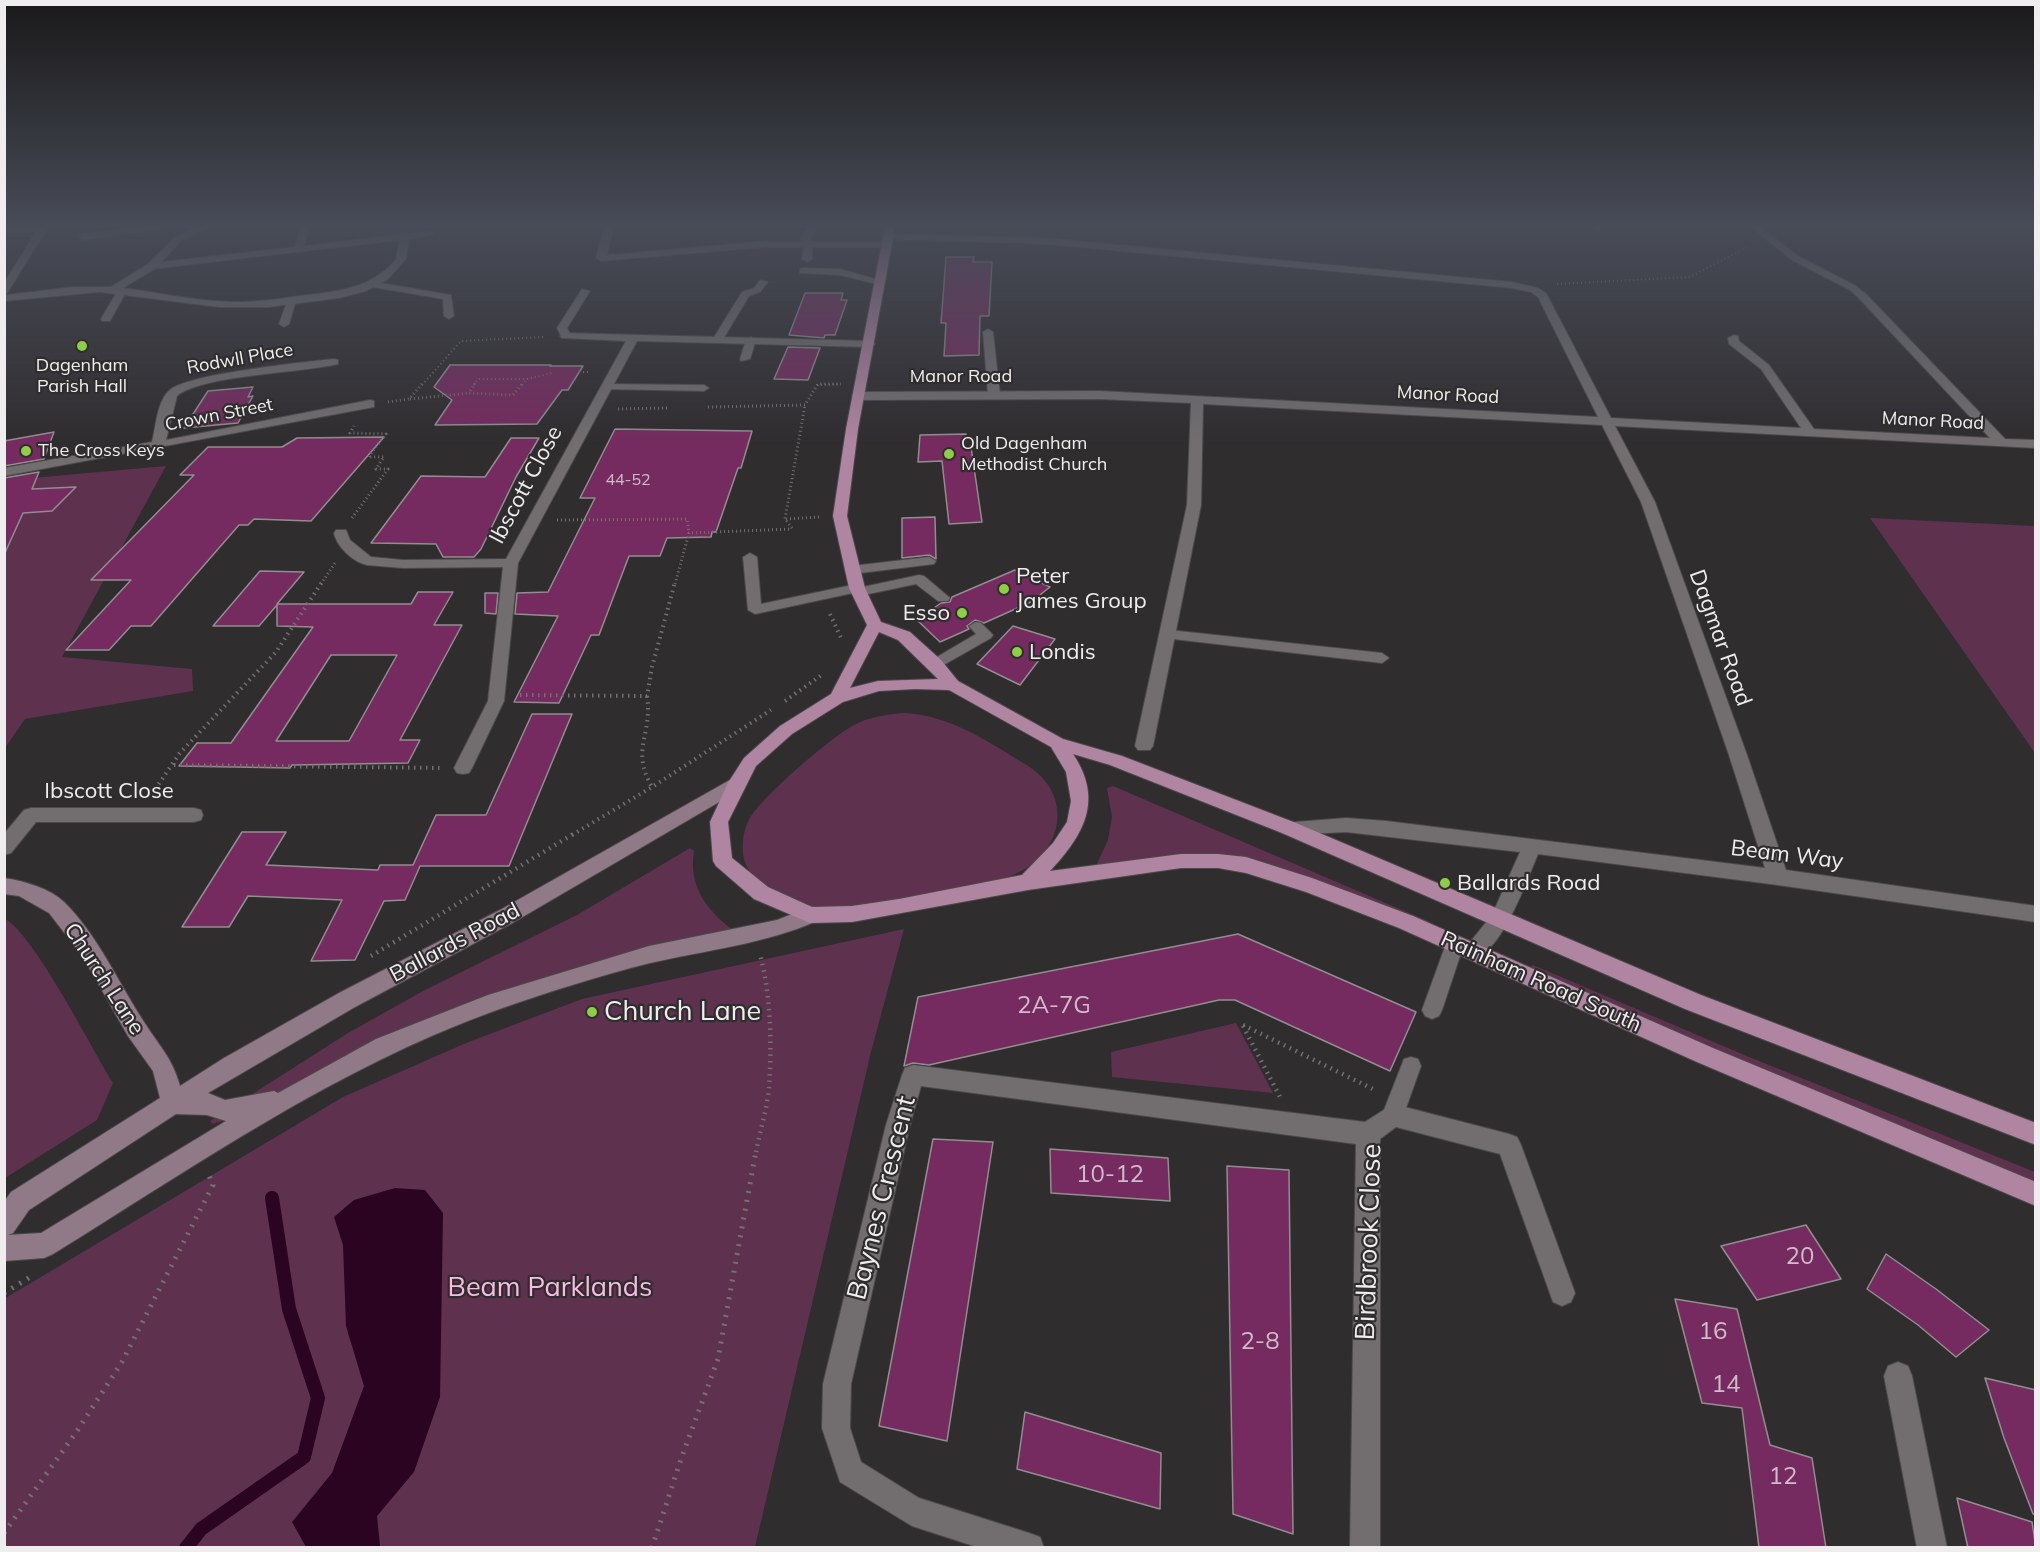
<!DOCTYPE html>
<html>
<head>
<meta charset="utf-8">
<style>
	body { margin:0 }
	#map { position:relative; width:2040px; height:1552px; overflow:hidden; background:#302d2f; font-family:Mulish,sans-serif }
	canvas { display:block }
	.frame { position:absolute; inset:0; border:6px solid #efedee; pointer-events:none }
</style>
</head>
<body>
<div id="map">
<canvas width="2040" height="1552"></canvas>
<div class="frame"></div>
</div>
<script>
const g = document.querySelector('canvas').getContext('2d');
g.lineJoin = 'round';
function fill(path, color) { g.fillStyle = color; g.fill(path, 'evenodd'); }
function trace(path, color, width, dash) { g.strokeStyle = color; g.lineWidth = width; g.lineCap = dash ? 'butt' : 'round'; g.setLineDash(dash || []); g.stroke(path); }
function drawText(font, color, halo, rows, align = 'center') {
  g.font = font + ' Mulish,sans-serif'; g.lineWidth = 4.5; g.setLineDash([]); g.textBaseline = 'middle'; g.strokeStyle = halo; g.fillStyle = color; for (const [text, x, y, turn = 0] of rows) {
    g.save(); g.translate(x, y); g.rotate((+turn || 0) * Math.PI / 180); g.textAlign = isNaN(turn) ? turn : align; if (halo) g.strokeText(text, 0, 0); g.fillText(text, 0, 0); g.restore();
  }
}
fill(new Path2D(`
	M166,466L62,657L192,669L193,691L25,719L5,748V485L32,478Z
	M1870,518L2035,526V753Z
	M902,713C948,714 987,741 1025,764C1068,789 1068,839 1028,867C999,886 961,888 928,894C905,899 860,912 839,911C829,910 818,908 808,906C802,906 795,906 790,904C781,901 772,891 765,885C753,877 744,867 743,853C742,841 744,828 750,818C764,795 830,738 854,725C868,717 886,715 902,713Z
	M1113,786L1430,922L1429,925L1237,862L1096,866L1108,840L1112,817L1107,788Z
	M690,848L694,851C688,888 708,911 735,932L708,949L506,997L264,1107L213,1124L210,1121L348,1033L423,991L577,915Z
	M5,919C33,933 93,1051 113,1083L97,1120L5,1178Z
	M904,929L871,1052L755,1547H5L4,1299L343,1097L466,1043L582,999Z
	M1533,965L1749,1057L2035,1172V1195L1526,971Z
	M1236,1023L1273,1093L1112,1077L1111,1052Z`), '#5e314f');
fill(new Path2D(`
	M395,1188L425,1190L443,1213L440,1397L414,1472L377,1516L380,1546L306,1547L292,1522L332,1473L364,1386L346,1326L343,1245L334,1217L354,1200Z`), '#2a0420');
trace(new Path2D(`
	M186,1548L201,1529L304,1457L318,1398L289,1309L272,1198`), '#2a0420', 14);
const building = new Path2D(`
	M946,257H974L973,262H992L989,316H980L979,355L944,356L946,323H941Z
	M805,293H843L841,300H847L835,335H825L824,338L789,335Z
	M788,347L820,348L808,380L774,379Z
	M450,365H551L550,366H583L568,390H562L537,424L435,425L452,400L434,387Z
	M253,387L248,397L253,396L238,423L184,428L208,391Z
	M615,429L752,431L741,468H738L716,532H712L711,537L667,538L660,556H629L599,635H591L559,703L514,702L558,616L515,614L517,593L548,592L595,498H580Z
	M54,432L44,459L4,466V441Z
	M966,434L965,447H971L982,522L949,524L942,461L918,462L920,435Z
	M384,437L311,521L254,519L248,525H239L151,626H131L109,650H66L131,580H91L194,475H180L208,447H282L297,438Z
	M511,438H539L516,477L481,549L474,557H443L436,544L371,543L421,476L485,477Z
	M39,472L32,489L76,487L52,511L23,513L4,555V478Z
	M935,517L936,559L929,555L902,558V518Z
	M1015,570L1050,587L1031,602L984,623L975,620L967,626L969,629L940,642L917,620L941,603L950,602L952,597Z
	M260,571L304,572L277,604H411L418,592H453L434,625H462L400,740H420L408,763L292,765L290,768L179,766L197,743H231L313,627L277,626V605L259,626H213ZM331,655H397L349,741H276Z
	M485,593H498L496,614L485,613Z
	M1013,626L1055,639L1020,685L977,664Z
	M532,714H572L509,866H420L405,900L384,901L355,960L311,961L342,900L248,896L229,927H182L242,832H286L266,865L378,870L380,865H413L436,815H486Z
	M1238,934L1416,1012L1390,1071L1235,1000H1219L929,1065L913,1063L904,1066L918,997Z
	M933,1139L993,1142L947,1441L879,1426Z
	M1050,1149L1168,1158L1170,1201L1051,1193Z
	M1227,1166L1289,1170L1293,1534L1233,1514Z
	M1806,1225L1841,1279L1757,1300L1721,1246Z
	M1886,1254L1936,1289L1989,1330L1956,1357L1918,1325L1867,1289Z
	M1675,1299L1737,1309L1770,1445L1812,1458L1826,1548H1759L1742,1408L1702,1403Z
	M1985,1378L2036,1390V1514H2033L2004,1438Z
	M1025,1412L1161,1453L1160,1509L1017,1469Z
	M1957,1498L2032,1522L2036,1548H1968Z`);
fill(building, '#752b5f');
trace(building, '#918e90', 1.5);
const lane = new Path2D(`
	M4,227H47L43,230L4,233Z
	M139,227H159L155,230L83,240L79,237L83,234Z
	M301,227H309L304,246L430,231L434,234L409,239L406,259L401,262L396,259L400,240L152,269L147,266L152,263L295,247Z
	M1751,227H1760L1798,256L1856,286L1865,294L1857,296L1850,290L1792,260Z
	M808,241L812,244V259L807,262L802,259L804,244Z
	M803,268L840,269L886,282L881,285L840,275L800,273V269Z
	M760,280L768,282L760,292L749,296L722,341H714L713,339L742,292L754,288Z
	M375,282L451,295L454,316L449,319L444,316L443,299L372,287L370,285Z
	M582,289L590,291L567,328L571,336L562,338L557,328Z
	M118,290L126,292L110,321H102L101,319Z
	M288,299L296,301L289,324L284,327L279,324Z
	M988,329L993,332L1000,395L994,398L988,395L983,332Z
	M751,337L756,340L750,359L741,361L740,359L746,340Z
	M607,384L704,385L709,388L704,391L603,389L602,387Z
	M750,553L757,557L761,604L857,584L863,587L919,575L924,576L950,598L948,601H938L916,584L859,596L853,593L755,614L748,610L743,557Z
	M929,557L936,561L934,564L852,574L845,570L852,566Z
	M976,622L981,623L993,635L991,638L940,667H930L928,664L930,661L976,634L969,626Z
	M1169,630L1382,653L1389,658L1382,663L1164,638L1162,635Z
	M1455,936L1462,938L1464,944L1442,1010L1439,1016L1432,1019L1425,1016L1422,1010L1446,944L1448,938Z
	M1411,1057L1418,1059L1421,1066L1401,1122L1393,1125L1385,1122L1382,1115L1404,1059Z`);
const street = new Path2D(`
	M39,227H48L6,295L73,287H111L148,264L174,238L197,227H209L180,242L156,268L123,288C162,293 200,302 238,302C262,302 284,298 307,295C343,291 374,287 398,257L406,259L387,280L366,291L339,298L269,307H219L100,292L4,301V283Z
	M604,227H613L607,255L767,241H800L808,227H817L809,241H886L891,244L886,247H767L601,261L596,258Z
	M1592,227H1602L1603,228L1598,231Z
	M887,234L1046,238L1512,282L1538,288L1546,293L1611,418L1801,428L1761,369L1729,344L1728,338L1734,335L1738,336L1739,341L1769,365L1814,429L1990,438L1855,294L1864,292L2005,439L2036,440V448L1615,426L1655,502L1747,755L1786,870L2036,906V922L1778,885L1538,854C1528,877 1497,968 1466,957L1463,951L1492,915L1520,852L1346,832L1289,835L1282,833L1280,828L1282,823L1346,818L1386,821L1765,868L1729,755L1641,502L1602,425L1203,404L1201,505L1153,746L1150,750H1138L1135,746L1187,505L1191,403L1099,399L858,400L852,396L858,392L1099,391L1598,417L1538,297L1531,292L1512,288L1046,244L884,239V235Z
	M566,333L869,341L875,344L869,347L637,341L518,563L504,701L472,768L469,773L463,774L457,773L454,768L488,701L503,567L403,568L367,565C353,562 337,547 334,533L336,530H346L350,540L371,557L403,560L506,559L626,341L562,338L560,336Z
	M334,359L338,360V364C302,373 201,375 177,396L166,440L370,400L374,401V407L4,476V468L152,442C156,427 157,400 170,390C188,374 305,362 334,359Z
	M31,808H194L201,810L203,815L201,820L194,822H36L11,853L4,855V834L24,810Z
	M913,1065L1365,1122L1393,1104L1509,1134L1517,1137L1521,1145L1575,1293L1571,1302L1562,1306L1553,1302L1500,1154L1396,1127L1380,1139V1548H1350L1356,1144L921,1086L910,1125L851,1384L850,1428L861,1462L919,1498L1029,1533L1040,1537L1044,1548H980L912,1526L840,1482L822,1428L823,1384L886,1125L902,1075L905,1068Z
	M1898,1362L1908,1366L1912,1376L1947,1548H1917L1884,1376L1888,1366Z`);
const secondary = new Path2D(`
	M737,776L743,778L746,783L743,788L514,922L355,1007L208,1093L225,1100L274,1091L278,1093L376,1039L488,995L649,946L777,920L810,907L817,909L820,915L817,921C764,944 707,950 650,963C598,976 545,993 494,1011C336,1068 195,1166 53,1254L44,1258L4,1261V1202L11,1192L160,1098L153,1071L128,1036L83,957L49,913L19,896L4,894V878C24,881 49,888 64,902C97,934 119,984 144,1022C159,1046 172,1057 180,1086L224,1058L339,993L500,910ZM176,1114L207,1115L226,1121L41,1233L8,1235L13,1233L29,1210Z`);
const primary = new Path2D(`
	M885,227H895L858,429L847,516L865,588L881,622L910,632L941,660L958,681L1063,739L1122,756L1296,823L1701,995L2036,1123V1145L1685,1009L1282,833L1110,765L1073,754C1104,800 1084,835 1050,871L1181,854H1218L1246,857L1312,878L1413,916L1713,1048L2036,1182V1206L1697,1062L1399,928L1306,892L1246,873L1218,868H1181L1028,890L852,922L810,923L754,899L716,866L713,861L710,822L728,783L744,758L780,726L831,694L867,625L849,588L833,516L846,429ZM879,632L898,640L938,679L878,681L850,688ZM915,689L949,690L1051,747L1066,772L1071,801L1067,822L1053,843L1022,875L899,899L852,906L812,907L768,887L732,858L728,822L756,766L792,734L843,702L879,691Z`);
trace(lane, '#4c494b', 2);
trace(street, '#4c494b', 2);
trace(secondary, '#4c494b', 2);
trace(primary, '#4c494b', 2);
trace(new Path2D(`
	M1557,284L1690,277L1749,246
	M579,372H591
	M527,379L552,373
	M422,385L461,341L544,337
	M474,385L478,379H527
	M522,385L527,379
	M817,385L841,384`), '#737072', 2, [1, 3]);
trace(new Path2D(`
	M475,383L469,393L513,395L523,383
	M410,399L469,393
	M388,402L409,399L423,383
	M708,407L805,405L818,384H841
	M618,409L667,408
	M352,518L388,469H376L384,457H368L386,434L350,433L354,426
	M786,519L820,517
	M557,520L687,519L689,533
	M792,528L785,519L805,405
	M321,584L335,563
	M675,584L689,533L792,529`), '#737072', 3, [1, 3]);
trace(new Path2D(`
	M830,614L842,640
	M520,695L647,696L652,667L675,582
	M647,696C653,735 630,749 652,787
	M785,701L823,674
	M174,765L442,768
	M152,794L179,754L276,652L322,582
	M572,835L652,787L771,710`), '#737072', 4, [1.5, 4.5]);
trace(new Path2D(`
	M371,956L575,833
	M1243,1025L1377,1091
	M1243,1026L1280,1097
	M756,1152C760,1131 767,1109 769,1088C772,1045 771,996 760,954`), '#737072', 4.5, [1.5, 5]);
trace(new Path2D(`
	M4,1293L32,1276
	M4,1533L77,1431L122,1362L213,1185L208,1173
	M652,1548L681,1459L718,1359L756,1151`), '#737072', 5, [2, 7]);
fill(lane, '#726e70');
fill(street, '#726e70');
fill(secondary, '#917a88');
fill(primary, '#b085a1');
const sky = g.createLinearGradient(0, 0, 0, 444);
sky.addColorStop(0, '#1a191a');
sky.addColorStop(0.51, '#484c58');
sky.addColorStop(1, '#484c5800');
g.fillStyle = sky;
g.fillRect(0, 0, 2040, 444);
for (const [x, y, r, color] of [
	[82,346,6,"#8dce44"],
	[26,451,6,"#8dce44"],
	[949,454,6,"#8dce44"],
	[1004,589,6,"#8dce44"],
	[962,613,6,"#8dce44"],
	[1017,652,6,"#8dce44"],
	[1445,883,6,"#8dce44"],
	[592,1012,6,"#8dce44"]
]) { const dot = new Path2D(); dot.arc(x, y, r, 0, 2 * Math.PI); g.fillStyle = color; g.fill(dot); trace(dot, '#302d2f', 2); }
drawText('16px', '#d0bcca', null, [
	["44-52",628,480]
]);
drawText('18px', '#efedee', '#302d2f', [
	["Rodwll Place",240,359,-10],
	["Manor Road",961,377],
	["Manor Road",1448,395,3],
	["Crown Street",219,415,-11],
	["Manor Road",1933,421,3]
]);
drawText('18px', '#efedee', '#302d2f', [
	["Dagenham",82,366,"center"],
	["Parish Hall",82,387,"center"],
	["Old Dagenham",961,444],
	["Methodist Church",961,465],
	["The Cross Keys",38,451]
], 'left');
drawText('22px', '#efedee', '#302d2f', [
	["Ibscott Close",526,485,-62],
	["Dagmar Road",1720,638,70],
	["Ibscott Close",109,791],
	["Beam Way",1787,855,7],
	["Ballards Road",455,943,-28],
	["Church Lane",104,979,57],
	["Rainham Road South",1541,982,24]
]);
drawText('22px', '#efedee', '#302d2f', [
	["Peter",1016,576],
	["James Group",1016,601],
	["Esso",950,613,"right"],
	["Londis",1029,652],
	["Ballards Road",1457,883]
], 'left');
drawText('24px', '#d0bcca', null, [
	["2A-7G",1054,1006],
	["10-12",1110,1175],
	["20",1800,1257],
	["16",1713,1332],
	["2-8",1260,1342],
	["14",1726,1385],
	["12",1783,1477]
]);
drawText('27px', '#efedee', '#302d2f', [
	["Church Lane",604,1012]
], 'left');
drawText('27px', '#efedee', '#302d2f', [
	["Baynes Crescent",882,1198,-76],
	["Birdbrook Close",1369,1242,-88]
]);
drawText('27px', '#fbb9e3', '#302d2f', [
	["Beam Parklands",550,1288]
]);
</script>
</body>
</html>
